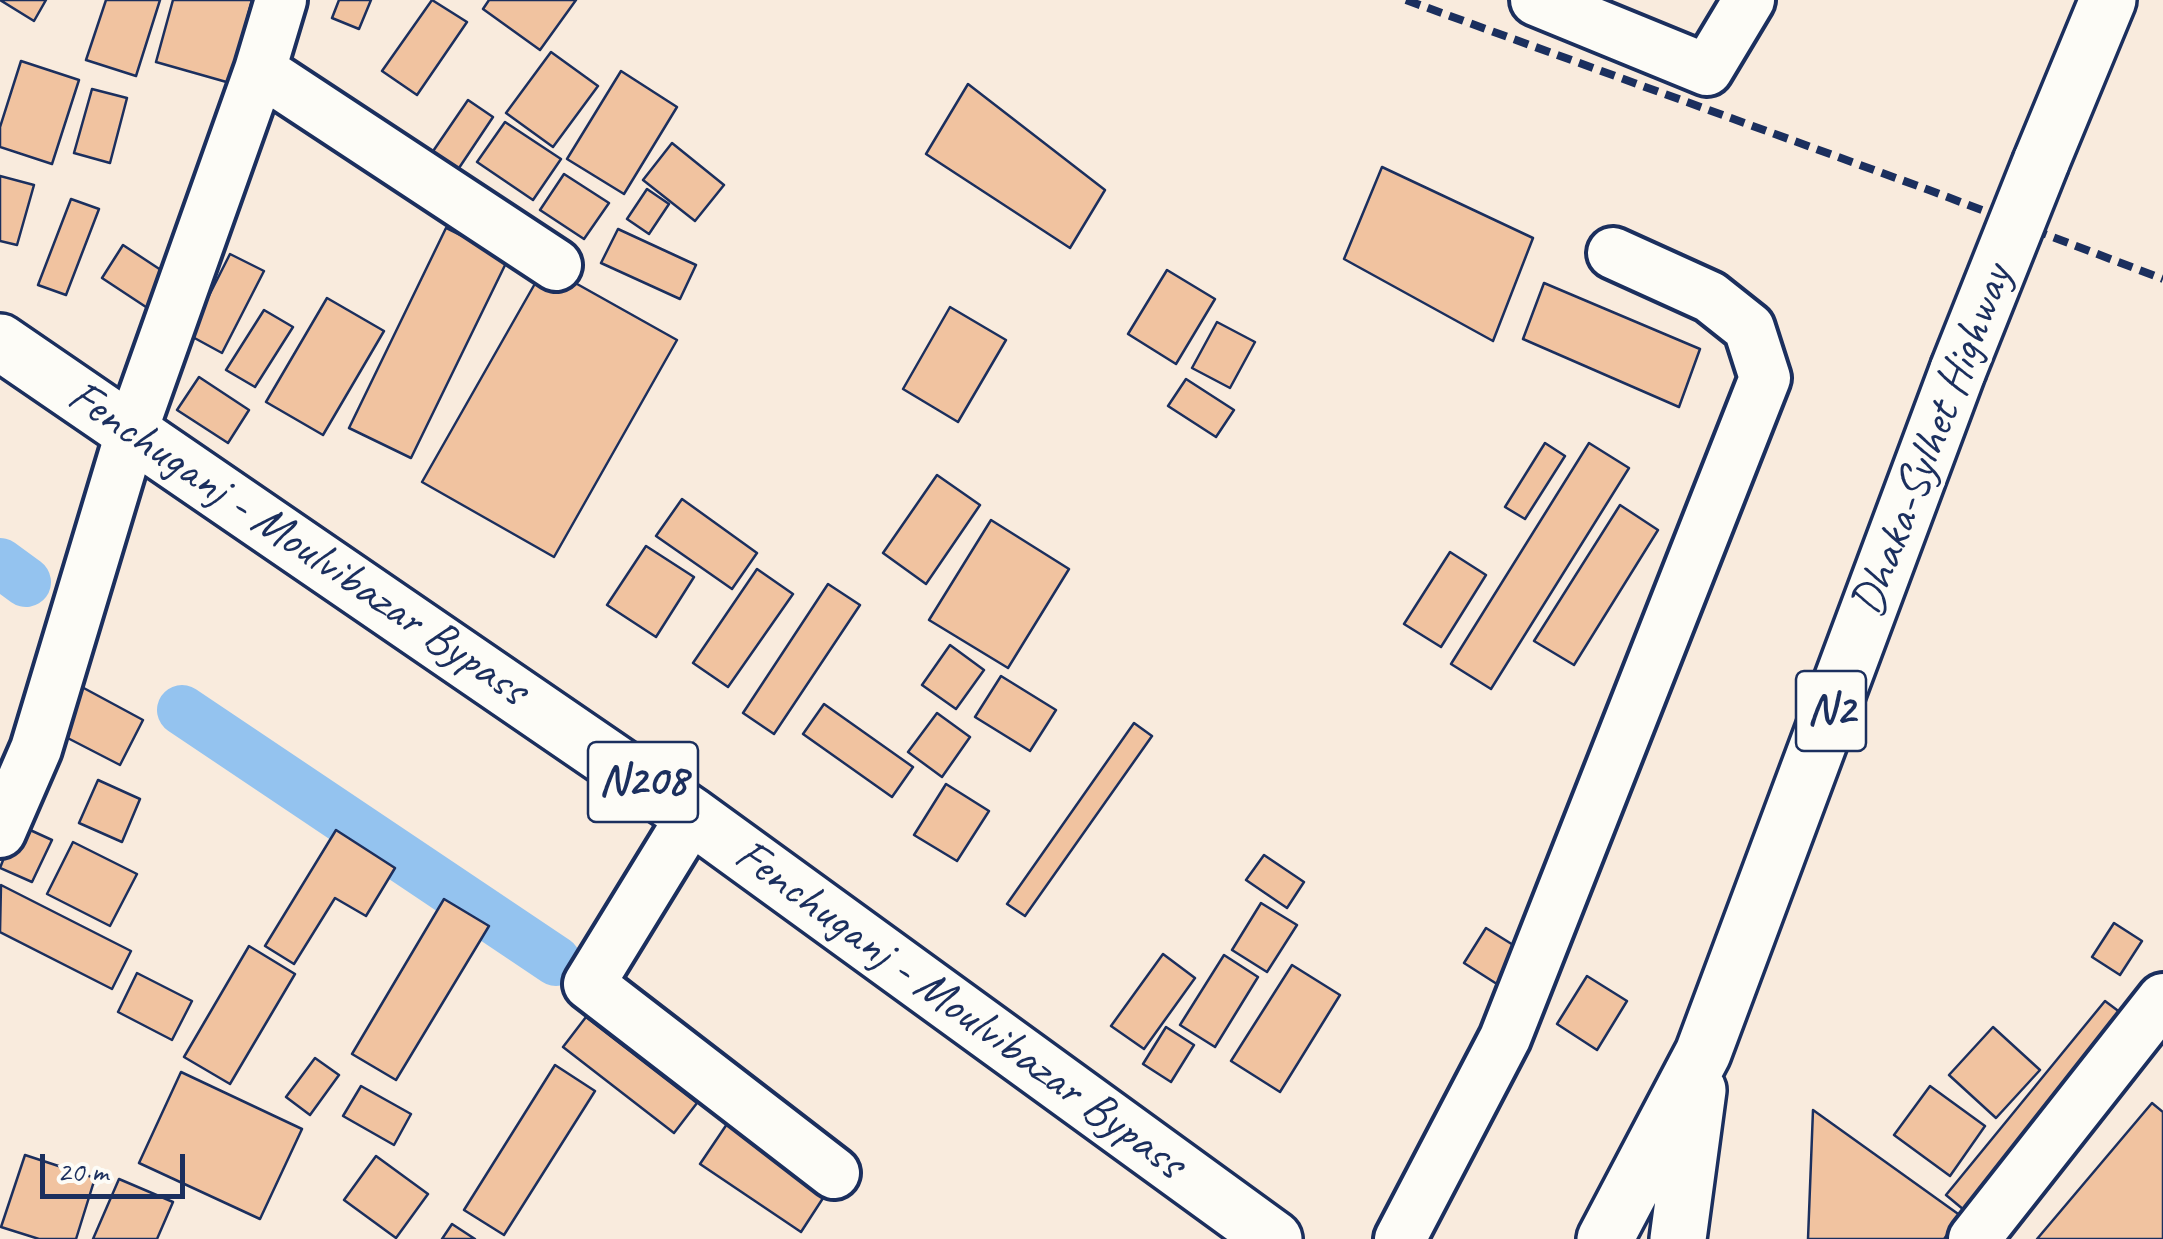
<!DOCTYPE html>
<html>
<head>
<meta charset="utf-8">
<style>
	body { margin:0 }
	#map { position:relative; width:2163px; height:1239px; overflow:hidden; background:#f9ebdd; font-family:Caveat,sans-serif }
	canvas { display:block }
	.scale { position:absolute; left:40px; top:1154px; width:145px; height:45px; box-sizing:border-box; border:5px solid #1b2f5e; border-top:0; padding-left:12px; font-size:30px; line-height:35px; white-space:nowrap; color:#1b2f5e; -webkit-text-stroke:8px #fdfcf7; paint-order:stroke }
</style>
</head>
<body>
<div id="map">
<canvas width="2163" height="1239"></canvas>
<div class="scale">20 m</div>
</div>
<script>
const g = document.querySelector('canvas').getContext('2d');
g.lineJoin = 'round';
function trace(path, color, width, dash) { g.strokeStyle = color; g.lineWidth = width; g.lineCap = dash ? 'butt' : 'round'; g.setLineDash(dash || []); g.stroke(path); }
function fill(path, color) { g.fillStyle = color; g.fill(path, 'evenodd'); }
function drawText(font, color, halo, rows, align = 'center') {
  g.font = font + ' Caveat,sans-serif'; g.lineWidth = 8; g.setLineDash([]); g.textBaseline = 'middle'; g.strokeStyle = halo; g.fillStyle = color; for (const [text, x, y, turn = 0] of rows) {
    g.save(); g.translate(x, y); g.rotate((+turn || 0) * Math.PI / 180); g.textAlign = isNaN(turn) ? turn : align; if (halo) g.strokeText(text, 0, 0); g.fillText(text, 0, 0); g.restore();
  }
}
trace(new Path2D(`
	M0,563L26,582
	M182,710L556,961`), '#94c3ef', 50);
const building = new Path2D(`
	M0,0H46L34,21Z
	M106,0H160L136,76L86,60Z
	M173,0H252L230,83L156,62Z
	M339,0H371L359,29L332,18Z
	M432,0L467,22L417,95L382,71Z
	M489,0H576L540,50L483,9Z
	M551,52L598,86L553,147L506,113Z
	M21,61L79,80L52,164L0,147V127Z
	M621,71L677,107L624,194L567,159Z
	M968,84L1105,190L1070,248L926,154Z
	M92,89L127,98L110,163L74,153Z
	M468,100L493,117L453,177L427,160Z
	M505,122L561,159L533,200L477,162Z
	M672,143L724,185L695,221L643,180Z
	M1382,167L1533,238L1493,341L1344,259Z
	M564,174L609,203L584,239L540,210Z
	M0,176L34,185L17,245L0,241Z
	M647,189L669,204L649,234L627,219Z
	M71,199L99,209L66,295L38,285Z
	M446,228L508,259L411,458L349,428Z
	M618,229L696,265L680,299L601,263Z
	M123,245L173,278L152,311L102,278Z
	M230,254L264,271L222,353L189,335Z
	M545,266L677,340L554,557L422,482Z
	M1167,270L1215,299L1176,364L1128,334Z
	M1544,283L1700,349L1679,407L1523,339Z
	M327,298L384,331L323,435L266,402Z
	M950,307L1006,340L958,422L903,389Z
	M264,310L293,327L255,387L226,370Z
	M1217,322L1255,342L1230,388L1192,368Z
	M199,377L249,410L228,443L177,410Z
	M1186,379L1234,410L1216,437L1168,406Z
	M1545,443L1565,456L1525,519L1505,507Z
	M1589,443L1629,468L1491,689L1451,664Z
	M937,475L980,505L926,584L883,553Z
	M682,499L757,553L732,589L656,536Z
	M1620,505L1658,530L1574,665L1534,641Z
	M991,520L1069,569L1008,668L929,620Z
	M646,546L694,577L656,637L607,605Z
	M1450,552L1486,575L1441,647L1404,624Z
	M757,569L793,594L728,687L693,663Z
	M828,584L860,605L774,734L743,713Z
	M950,645L984,670L956,709L922,685Z
	M1001,676L1056,710L1030,751L975,717Z
	M80,686L143,720L120,765L56,732Z
	M824,704L913,767L892,797L803,734Z
	M937,713L970,737L942,777L908,752Z
	M1134,723L1152,736L1025,916L1007,904Z
	M98,780L140,799L122,842L79,823Z
	M946,784L989,811L957,861L914,835Z
	M17,824L52,840L32,882L0,868Z
	M336,830L395,868L366,916L335,898L294,964L265,946Z
	M73,842L137,874L110,926L47,894Z
	M1264,855L1304,882L1287,908L1246,880Z
	M1,885L131,951L112,989L0,932Z
	M444,899L489,926L396,1080L352,1054Z
	M1261,903L1297,925L1267,972L1232,950Z
	M2114,923L2142,941L2120,975L2092,957Z
	M1486,928L1534,958L1511,993L1464,963Z
	M249,946L295,974L230,1084L184,1057Z
	M1163,954L1195,978L1144,1049L1111,1026Z
	M1224,955L1258,977L1215,1047L1180,1025Z
	M1292,965L1340,995L1280,1092L1231,1061Z
	M137,973L192,1001L172,1040L118,1012Z
	M1587,976L1627,1001L1597,1050L1557,1024Z
	M2105,1001L2129,1019L1970,1215L1946,1195Z
	M586,1017L697,1103L674,1133L563,1047Z
	M1166,1027L1194,1045L1171,1082L1143,1064Z
	M1993,1027L2040,1070L1996,1118L1949,1075Z
	M315,1058L339,1075L310,1115L286,1097Z
	M555,1065L595,1091L504,1235L464,1210Z
	M181,1072L302,1129L260,1219L139,1163Z
	M361,1086L411,1114L394,1145L343,1116Z
	M1930,1086L1985,1126L1950,1176L1894,1135Z
	M2152,1103L2163,1112V1239H2037Z
	M1813,1110L1961,1216L1944,1239H1808Z
	M727,1124L827,1192L801,1232L700,1164Z
	M25,1155L95,1178L76,1239H39L1,1227Z
	M376,1156L428,1194L396,1238L344,1200Z
	M119,1179L173,1202L157,1239H93Z
	M452,1224L475,1239H442Z`);
fill(building, '#f1c3a0');
trace(building, '#1b2f5e', 2.5);
const minor = new Path2D(`
	M1536,0L1707,70L1749,0
	M260,70L556,265
	M692,816L589,984L834,1173
	M0,832L36,749L132,430L260,70L281,0
	M1400,1239L1505,1038L1765,378L1749,328L1710,297L1613,253
	M1974,1239L2163,999`);
const highway = new Path2D(`
	M2041,162L2108,0
	M0,342L692,816L1274,1239
	M1605,1239L1703,1053L1958,370
	M1678,1239L1698,1090`);
trace(minor, '#1b2f5e', 58);
trace(highway, '#1b2f5e', 62);
trace(minor, '#fdfcf7', 50);
trace(highway, '#fdfcf7', 55);
trace(new Path2D(`
	M1406,0L1929,190L2163,279`), '#1b2f5e', 8, [15, 8]);
const highwayBridge = new Path2D(`
	M1958,370L2041,162`);
trace(highwayBridge, '#1b2f5e', 62, []);
trace(highwayBridge, '#fdfcf7', 55);
for (const [x, y, w] of [
	[1831,711,70],
	[643,782,110]
]) { const box = new Path2D(); box.roundRect(x - w / 2, y - 40, w, 80, 8); g.fillStyle = '#fdfcf7'; g.fill(box); trace(box, '#1b2f5e', 2.5); }
drawText('bold 45px', '#1b2f5e', null, [
	["N2",1831,711],
	["N208",643,782]
]);
drawText('48px', '#1b2f5e', '#fdfcf7', [
	["Dhaka-Sylhet Highway",1933,441,-69],
	["Fenchuganj - Moulvibazar Bypass",297,544,34],
	["Fenchuganj - Moulvibazar Bypass",959,1010,36]
]);
</script>
</body>
</html>
